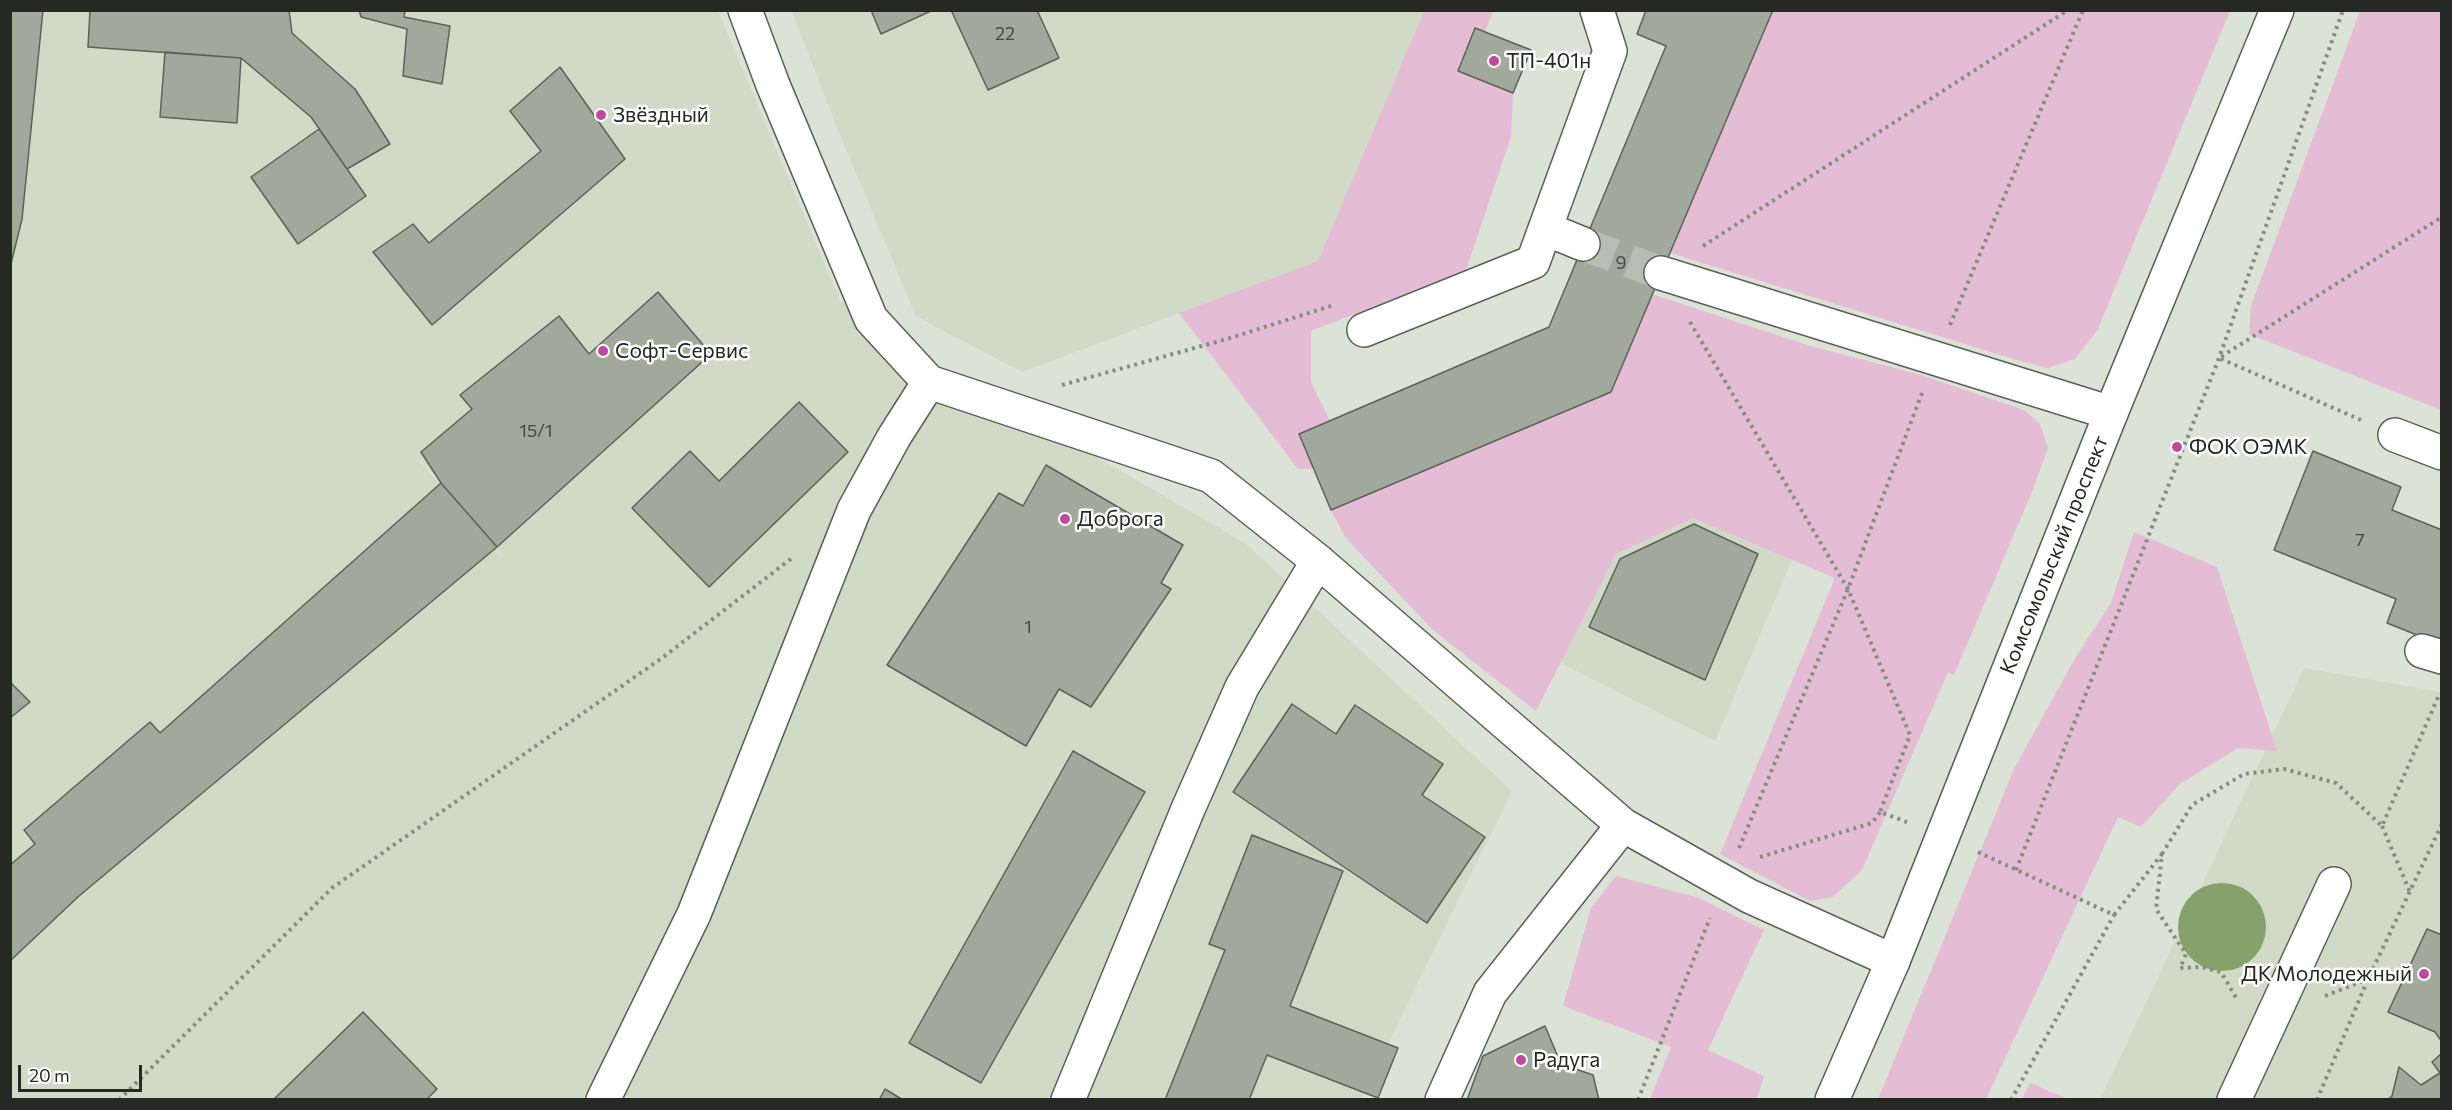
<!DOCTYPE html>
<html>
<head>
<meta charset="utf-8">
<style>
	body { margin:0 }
	#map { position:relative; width:2452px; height:1110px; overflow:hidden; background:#dbe2d6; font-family:Commissioner,sans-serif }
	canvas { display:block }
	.frame { position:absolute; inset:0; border:12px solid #252823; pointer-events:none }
	.scale { position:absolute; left:18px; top:1065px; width:124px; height:27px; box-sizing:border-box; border:3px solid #252823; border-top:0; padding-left:8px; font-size:18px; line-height:21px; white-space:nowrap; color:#252823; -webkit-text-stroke:4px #fff; paint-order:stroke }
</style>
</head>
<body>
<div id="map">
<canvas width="2452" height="1110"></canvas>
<div class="frame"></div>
<div class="scale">20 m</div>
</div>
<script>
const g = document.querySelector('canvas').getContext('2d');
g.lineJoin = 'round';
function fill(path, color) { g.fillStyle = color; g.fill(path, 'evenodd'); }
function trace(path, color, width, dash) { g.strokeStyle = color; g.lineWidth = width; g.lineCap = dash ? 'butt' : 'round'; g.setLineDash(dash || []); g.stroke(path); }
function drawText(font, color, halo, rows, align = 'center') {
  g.font = font + ' Commissioner,sans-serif'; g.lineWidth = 5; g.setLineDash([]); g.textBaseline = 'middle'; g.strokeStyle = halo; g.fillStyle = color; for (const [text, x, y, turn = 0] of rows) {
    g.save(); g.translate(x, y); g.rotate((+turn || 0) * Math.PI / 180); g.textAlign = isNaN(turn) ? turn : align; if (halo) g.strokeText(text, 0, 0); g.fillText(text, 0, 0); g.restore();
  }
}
fill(new Path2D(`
	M10,11H718L840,301L936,364L1245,543L1512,791L1361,1099H11ZM419,458L497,547L509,564L418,459Z
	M792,11H1424L1318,261L1022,372L916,316L838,130Z
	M1584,502L1805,529L1715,741L1510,637Z
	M2304,668L2441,692V1099L2100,1100Z`), '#d0dac7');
fill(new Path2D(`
	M1424,11H1493L1485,32L1475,28L1458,70L1513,93L1511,137L1466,270L1311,331V382L1330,421L1314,469H1298L1179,313L1318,261Z
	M1773,11H2230L2097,331L2075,359L2048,368L2020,361L1670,253Z
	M2360,11H2441V410L2249,334L2251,306Z
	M1652,294L1807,345L1921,375L2024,410L2040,424L2048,448L2032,492L1954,675L1948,672L1862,870L1833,897L1810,901L1720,854L1835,578L1693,518L1616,554L1536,711L1433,630L1345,537L1331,510L1611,392Z
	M2134,532L2217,567L2277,751L2238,748L2180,784L2141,827L2118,817L1986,1099H1878L2014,769L2077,655L2111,603Z
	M1616,876L1699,898L1764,930L1708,1050L1764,1076L1757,1099H1650L1671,1047L1563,1006L1591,908Z
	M2030,1083L2068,1099H2022Z`), '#e4bcd5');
fill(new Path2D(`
	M2178 927a44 44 0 1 1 88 0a44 44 0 1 1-88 0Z`), '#85a26b');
const building = new Path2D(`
	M10,10H43L22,219L10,268Z
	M90,10H289L292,33L355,89L390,144L347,169L311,117L241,58L88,47Z
	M359,10H405L404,17L450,26L442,84L403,76L407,29L361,17Z
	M871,10H933L881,34Z
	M951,10H1037L1059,58L988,90Z
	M1646,10H1773L1611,392L1331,510L1299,434L1549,327L1666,46L1637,34Z
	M1475,28L1531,50L1513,93L1458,71Z
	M165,52L241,58L237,123L160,117Z
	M560,67L625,159L432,325L373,252L413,224L429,243L541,151L510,111Z
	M319,129L366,196L298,244L251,177Z
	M658,292L711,354L497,547L441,483L421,452L472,409L460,395L559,316L589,354Z
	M799,402L848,452L709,587L632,508L690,451L719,481Z
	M2313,451L2401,487L2392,510L2442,530V645L2387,623L2396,599L2274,550Z
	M1046,465L1183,545L1161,583L1171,589L1091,707L1059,689L1026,746L887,665L999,493L1023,506Z
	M441,483L497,547L79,896L10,961V865L35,844L24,830L150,722L160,733Z
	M1694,524L1758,554L1705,680L1589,627L1620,559Z
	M10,682L30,702L10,718Z
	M1292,704L1336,734L1355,705L1443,764L1422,795L1485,837L1427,923L1233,792Z
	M1073,751L1145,792L981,1083L909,1043Z
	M1252,835L1343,871L1290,1006L1398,1048L1378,1098L1267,1055L1249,1100H1165L1225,950L1209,944Z
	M2427,929L2442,935V1042L2435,1032L2388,1012Z
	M363,1012L437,1089L426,1100H273Z
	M1545,1026L1561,1064L1593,1075L1599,1100H1467L1483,1056Z
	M2442,1053V1100H2387L2392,1096L2399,1067L2421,1085L2440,1073L2432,1062Z
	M885,1089L903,1100H879Z`);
fill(building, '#a1a89c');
trace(building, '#5c6257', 1.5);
trace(new Path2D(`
	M1583,244L1661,273`), '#b7bdb2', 33, [33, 16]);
const minor = new Path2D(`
	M745,10L773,85L871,319L929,382L1211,476L1318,561L1623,825L1749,896L1893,961
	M1546,229L1583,244
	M1661,273L2111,413
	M1364,330L1533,262L1610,51L1597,10
	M2395,435L2442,453
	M2422,651L2442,657
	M603,1100L694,914L854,510L894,437L929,382
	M1068,1100L1188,809L1242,687L1318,561
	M1442,1100L1490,993L1623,825
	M2234,1100L2334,884`);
const major = new Path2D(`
	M1832,1100L1893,961L2111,413L2277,10`);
trace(minor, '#5b6156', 36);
trace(major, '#5b6156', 36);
trace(new Path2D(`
	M1703,246L2068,10
	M1690,322L1848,589L1910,735L1880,812L1907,822
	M1950,325L2083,10
	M1062,385L1227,339L1334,305
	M2361,420L2219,358L2442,217
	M2382,826L2410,892
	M1739,848L1848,589L1922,393
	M1978,852L2114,915L2162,854L2156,909L2186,954L2180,968L2201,967L2221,972L2238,1001
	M2162,854L2192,805L2244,774L2284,769L2336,783L2382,826L2439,695
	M1760,857L1872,823L1880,812
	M2016,870L2219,358L2343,10
	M2325,996L2368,979
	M119,1100L332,888L662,658L792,558
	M1638,1100L1710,918
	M2011,1100L2114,915
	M2317,1100L2368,979L2442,824`), '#878c83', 4, [3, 4.5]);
trace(minor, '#fff', 33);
trace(major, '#fff', 33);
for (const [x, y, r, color] of [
	[1494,61,6,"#c0499f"],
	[601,115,6,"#c0499f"],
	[603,351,6,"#c0499f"],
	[2177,447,6,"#c0499f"],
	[1065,519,6,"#c0499f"],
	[2424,974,6,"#c0499f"],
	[1521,1060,6,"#c0499f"]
]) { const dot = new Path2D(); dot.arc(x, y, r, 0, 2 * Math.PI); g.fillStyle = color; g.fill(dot); trace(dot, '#fff', 2); }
drawText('18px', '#444841', null, [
	["22",1005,34],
	["9",1621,263],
	["15/1",536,431],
	["7",2360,540],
	["1",1028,627]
]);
drawText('21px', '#252823', '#fff', [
	["ТП-401н",1506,61],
	["Звёздный",613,115],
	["Софт-Сервис",615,351],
	["ФОК ОЭМК",2189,447],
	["Доброга",1077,519],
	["ДК Молодежный",2412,974,"right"],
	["Радуга",1533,1060]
], 'left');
drawText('21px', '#252823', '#fff', [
	["Комсомольский проспект",2054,555,-68]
]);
</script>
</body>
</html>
